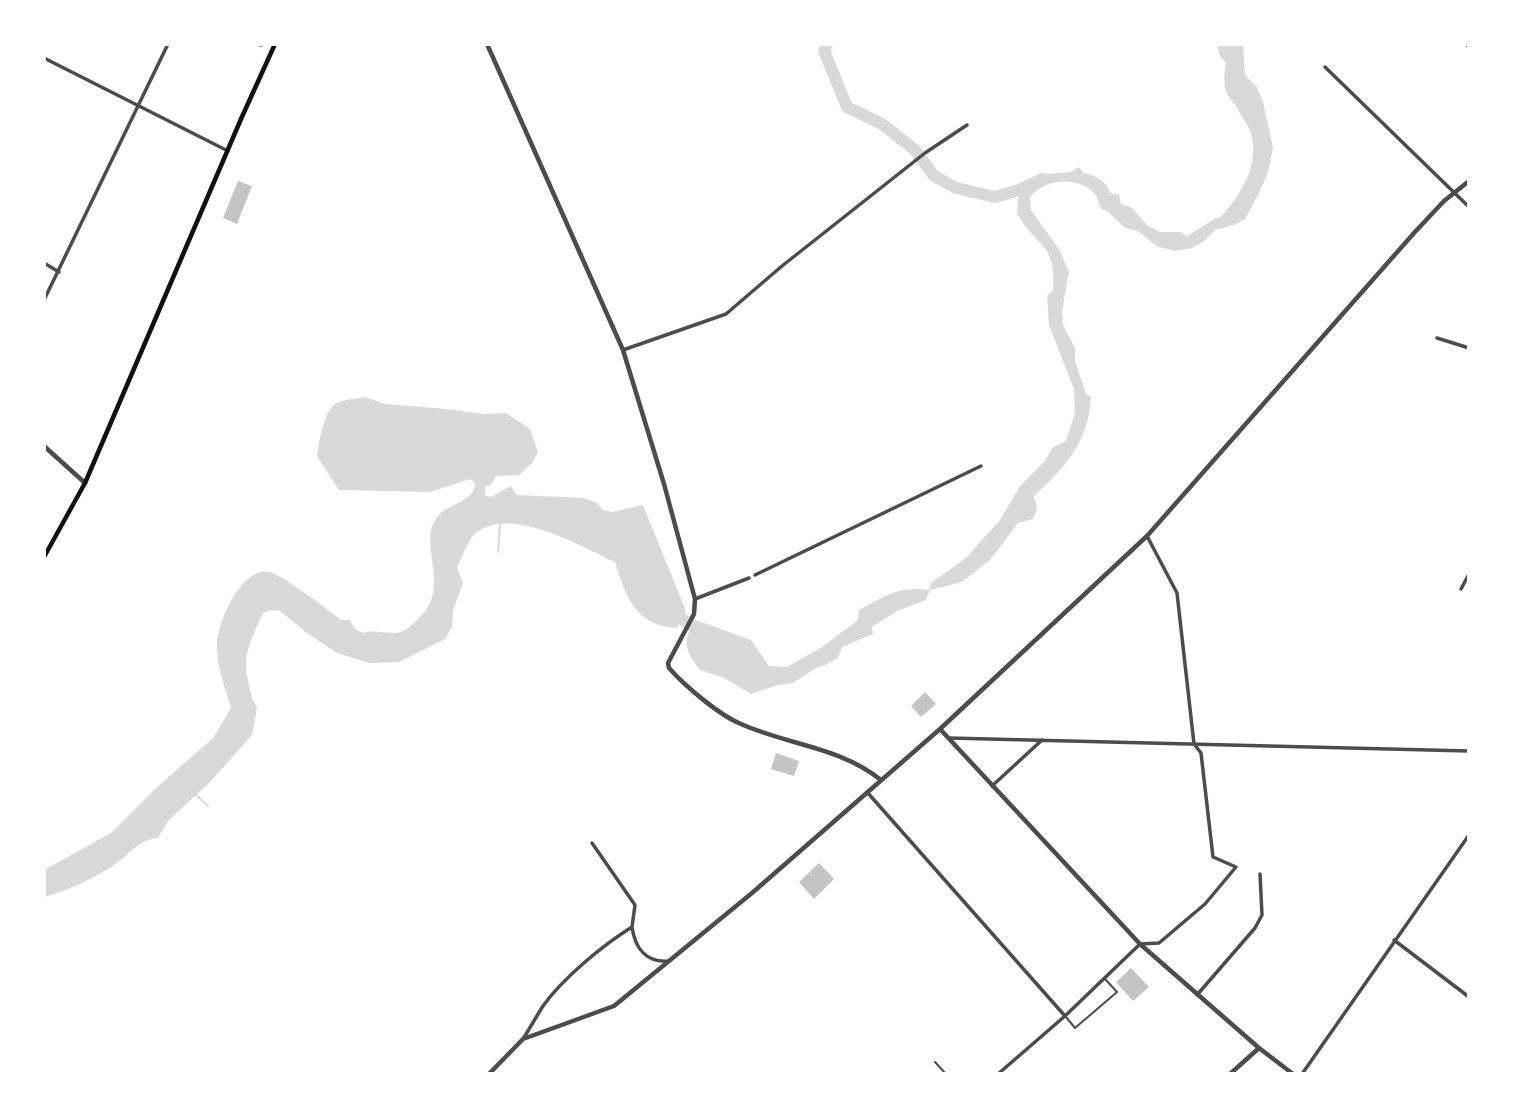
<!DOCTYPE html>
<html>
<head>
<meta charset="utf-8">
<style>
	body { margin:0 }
	#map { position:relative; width:1513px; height:1118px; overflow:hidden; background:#fff; font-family:Montserrat,sans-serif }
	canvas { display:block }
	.frame { position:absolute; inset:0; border:46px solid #fff; pointer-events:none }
</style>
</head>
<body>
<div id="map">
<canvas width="1513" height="1118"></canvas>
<div class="frame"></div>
</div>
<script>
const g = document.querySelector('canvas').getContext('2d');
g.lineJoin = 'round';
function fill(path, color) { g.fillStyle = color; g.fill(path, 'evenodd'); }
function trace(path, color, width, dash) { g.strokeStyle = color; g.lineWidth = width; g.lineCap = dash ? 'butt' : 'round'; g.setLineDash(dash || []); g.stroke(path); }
fill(new Path2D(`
	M1217,44H1243L1245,75L1257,87L1263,102L1273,148L1268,172L1259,193L1245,219L1234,225L1215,230L1204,241L1192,248L1176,251L1158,247L1138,231L1125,228L1107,211L1101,209C1099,204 1098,198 1095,194C1078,175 1044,179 1030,197L1031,210L1060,251L1069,272L1062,311L1063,325L1075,348V361L1086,394L1091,397C1088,443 1066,466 1034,496L1037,508L1033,519L1018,523L990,560L962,582L930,590L926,600L897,611L872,627L873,634L842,647L838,658L823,666L816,668L793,683L778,685L751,694L724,678L700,670C684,649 682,641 696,620L751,640L769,666L787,667L822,647L858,620L859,610C885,596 899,586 929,590L931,583L966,558L1000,520L1020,486L1044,462L1053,447L1066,441L1075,413L1074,389L1049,325L1047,296L1053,290C1057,242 1036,248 1017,213L1019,193L1048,174L1071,172L1079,167L1084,173C1095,175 1107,181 1110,193L1119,195L1121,204L1131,207L1147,225L1160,232H1180L1187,236L1216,218H1220C1241,194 1260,166 1251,133C1249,125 1241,117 1238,109C1235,104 1231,101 1228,96C1223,87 1224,73 1226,63L1220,56Z
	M365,397L385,404L446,409L483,414L506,413L530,429L538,452L532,463L519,475L496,476L490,486H485V495L491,497L511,486L517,495L584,498L597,503L603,510L612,512L643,505L686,611L677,628C636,626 626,598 615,562C582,547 504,501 472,537C466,545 462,558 457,567L463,583L453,611L452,627L445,639L399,662L369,663L337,653L307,633L280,611L270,610L263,613L251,640L246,657V671L252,699L257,708L252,735L210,782L168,821L158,838C140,838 126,858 111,867C91,880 67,891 44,897V870L111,833L155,789L213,738L231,708C225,687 216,665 217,644C218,622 241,566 270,572C282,575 333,613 341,620H350L355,629L363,633C375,629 388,635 401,632C407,630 413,624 418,619C454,586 416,545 437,517C447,504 476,501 475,483L470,479L430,492L339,490L317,456C319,443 324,409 337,403C345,399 356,399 365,397Z`), '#d9d9d9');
trace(new Path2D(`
	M498,552L500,525
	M196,795L208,806`), '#d9d9d9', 2);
trace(new Path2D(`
	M827,44L824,51L847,107L882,124L915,150L934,176L956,188L995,197L1019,190L1043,179
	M669,610L706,635`), '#d9d9d9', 12);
fill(new Path2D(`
	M238,181L252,186L237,224L223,218Z
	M925,692L936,704L921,717L911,706Z
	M776,753L799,761L794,776L771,769Z
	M819,863L834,879L814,899L799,882Z
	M1131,968L1149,987L1133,1001L1116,982Z`), '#c4c4c4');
trace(new Path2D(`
	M1066,1017L1075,1028L1117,992L1105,979
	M935,1062L946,1074`), '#4c4c4c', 2);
trace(new Path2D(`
	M258,44L261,45
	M1466,44L1469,47
	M44,58L228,151
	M1325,67L1469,207
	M44,263L59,272
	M44,300L168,44
	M1437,338L1469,348
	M623,350L726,314L782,266L925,153L967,125
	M755,575L981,466
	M1461,589L1469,574
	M695,599L749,578
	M949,738L1469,751
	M992,786L1042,740
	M867,792L1065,1016
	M632,927C635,948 646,963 669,961
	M1394,940L1469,997
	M1197,995L1255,928L1262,915L1260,874
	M523,1039C530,1028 536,1017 543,1006C563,978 603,945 632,927L635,905L592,843
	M998,1074L1065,1016L1140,944L1159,943L1205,904L1236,867L1213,857L1201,753L1194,744L1177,593L1147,536
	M1302,1074L1469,835`), '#4c4c4c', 3.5);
trace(new Path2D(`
	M487,44L623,350L664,484L695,599L694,614L668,663L669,668C685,686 719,715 741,724C788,745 840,747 881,780
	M44,446L85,483
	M940,729L1140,944L1259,1048L1293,1074
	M489,1074L523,1039L614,1006L752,893L940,729L1147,536L1414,233L1444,201L1469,181
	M1230,1074L1259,1048`), '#4c4c4c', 4.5);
trace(new Path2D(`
	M44,557L85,483L241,119L275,44`), '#111', 4.5);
</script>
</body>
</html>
